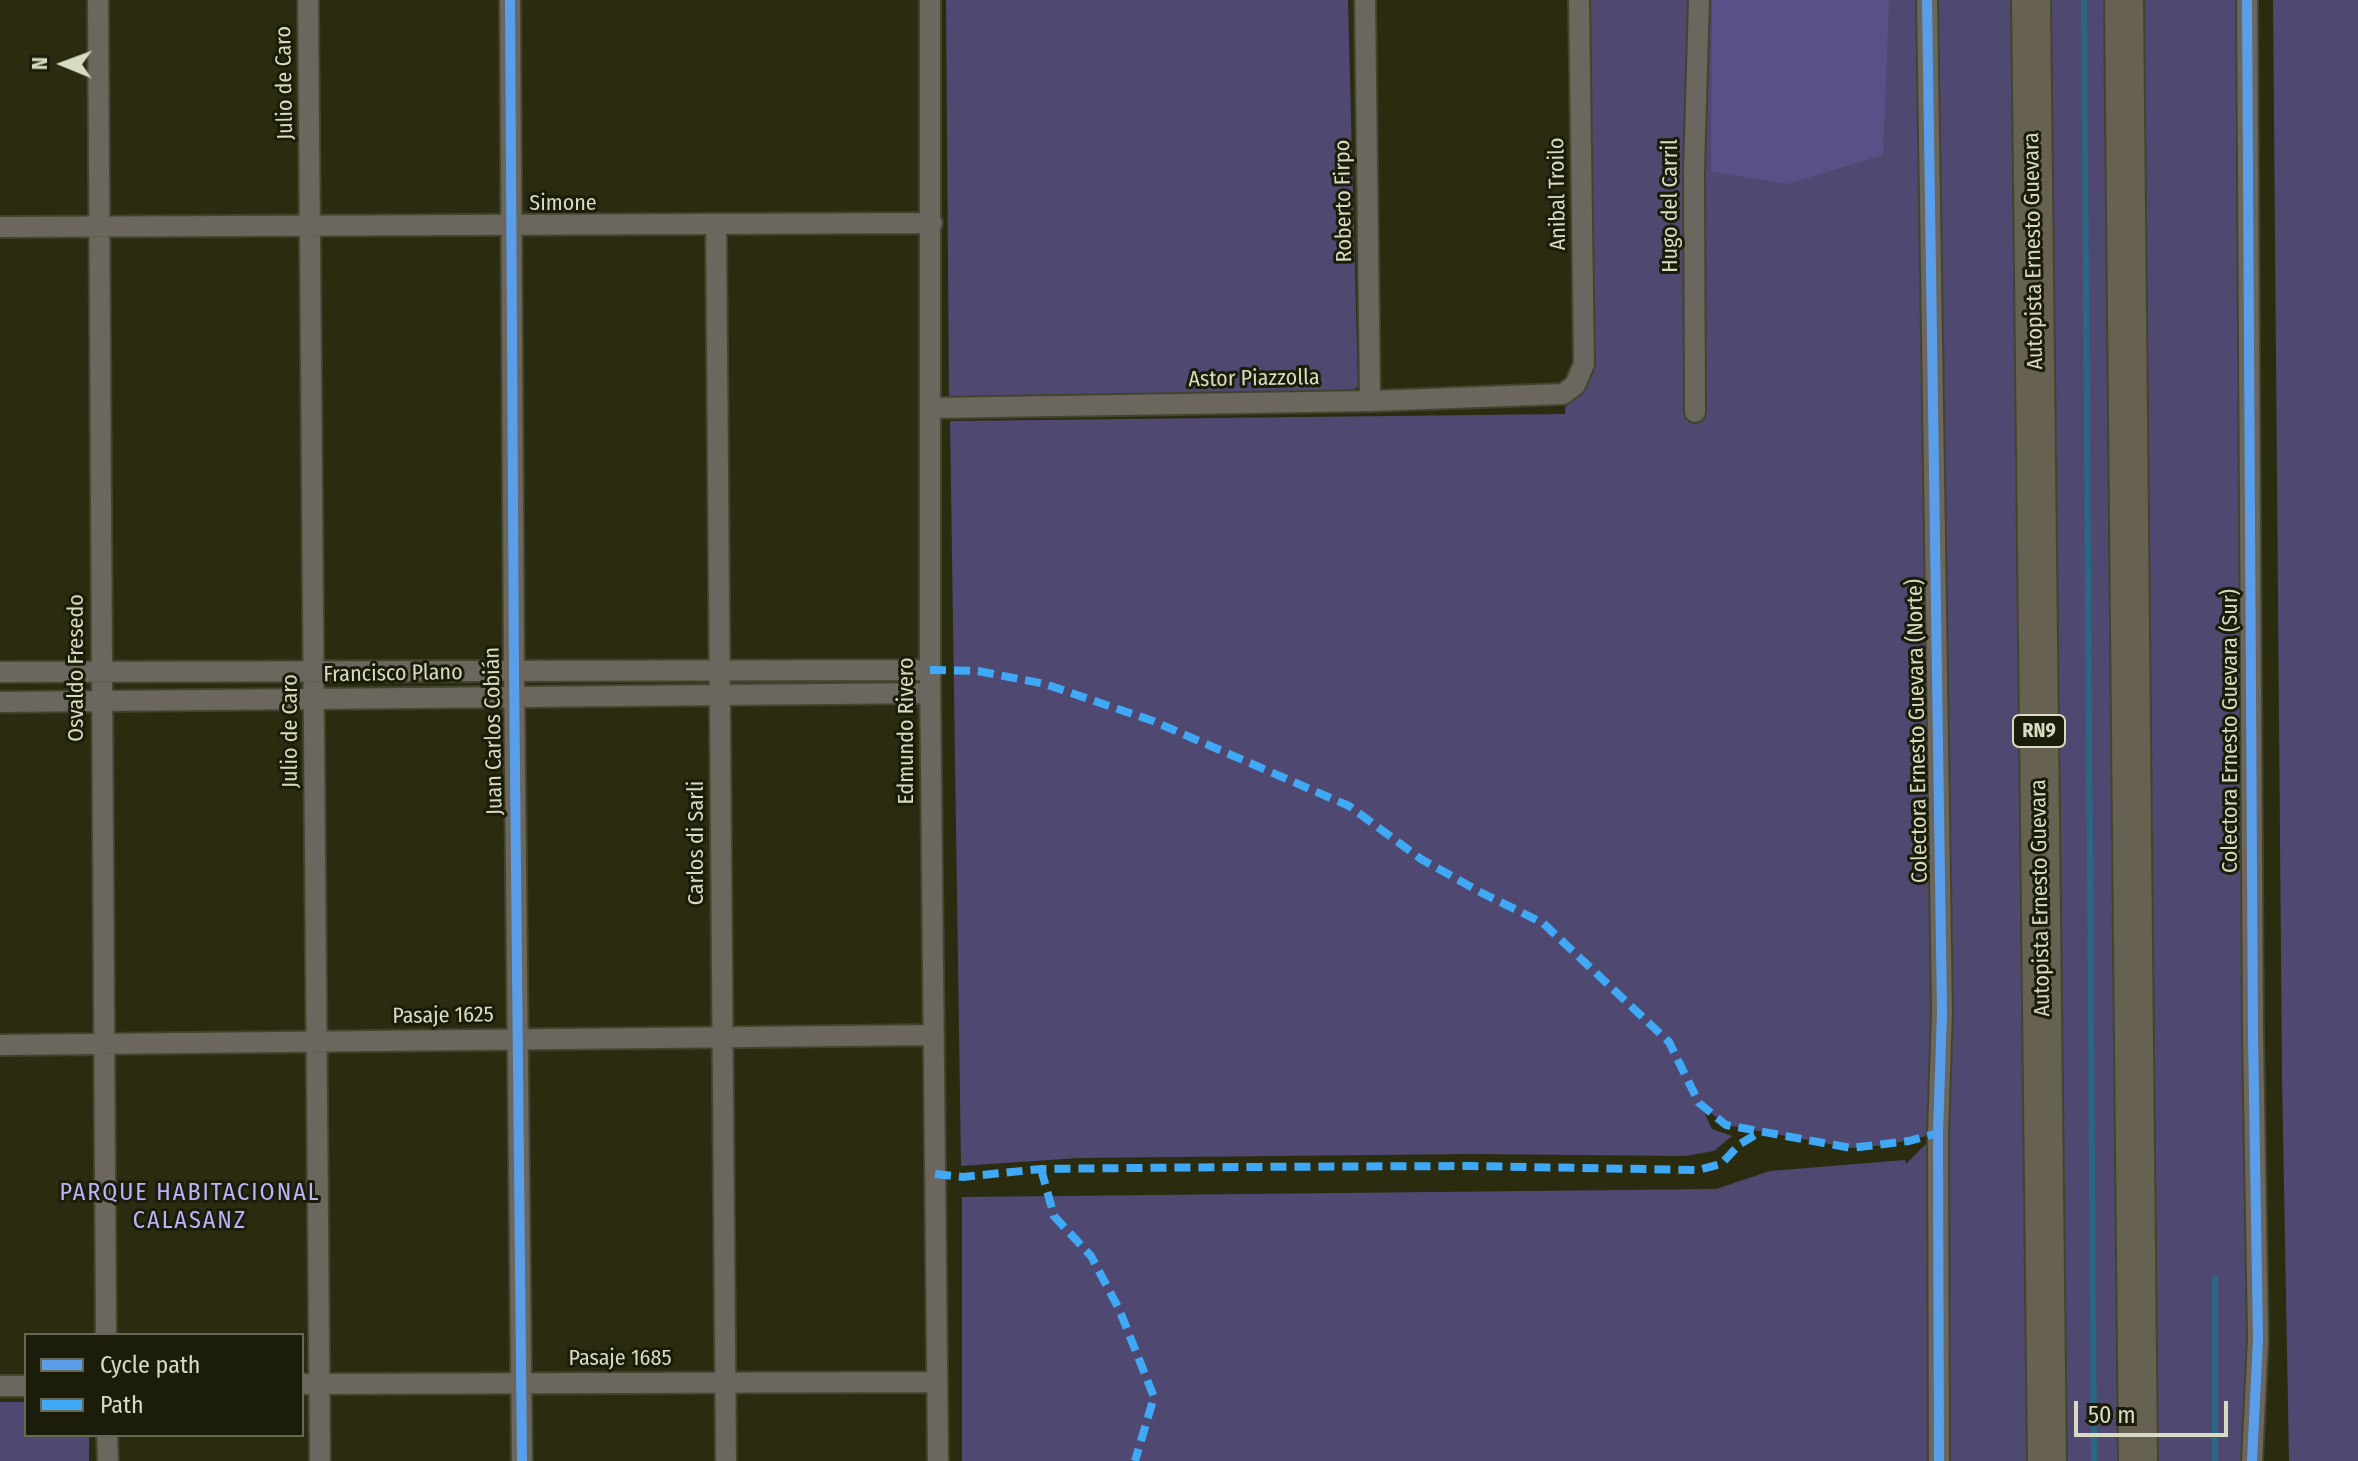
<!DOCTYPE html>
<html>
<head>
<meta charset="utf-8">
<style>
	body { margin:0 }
	#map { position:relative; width:2358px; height:1461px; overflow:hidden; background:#2a2b0f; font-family:"Fira Sans Condensed",sans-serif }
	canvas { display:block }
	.legend { position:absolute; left:24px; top:1333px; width:280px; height:104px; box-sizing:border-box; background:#1b1c09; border:2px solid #676853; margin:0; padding:10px 14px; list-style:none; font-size:24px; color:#d8dac1 }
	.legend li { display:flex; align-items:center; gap:16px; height:40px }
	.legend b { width:40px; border:2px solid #676853 }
	.north { position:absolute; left:24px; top:24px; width:80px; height:80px; -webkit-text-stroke:6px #1b1c09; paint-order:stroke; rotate:271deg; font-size:22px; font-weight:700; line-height:32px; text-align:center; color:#d8dac1 }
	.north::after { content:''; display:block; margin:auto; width:28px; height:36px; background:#d8dac1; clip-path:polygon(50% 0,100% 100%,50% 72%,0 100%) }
	.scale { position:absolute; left:2074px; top:1401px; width:154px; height:36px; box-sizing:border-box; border:4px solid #d8dac1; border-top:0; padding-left:10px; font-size:24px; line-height:28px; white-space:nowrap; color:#d8dac1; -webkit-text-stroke:6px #1b1c09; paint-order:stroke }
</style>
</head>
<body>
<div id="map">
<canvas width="2358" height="1461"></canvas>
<ul class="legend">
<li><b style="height:10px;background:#5a9eea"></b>Cycle path</li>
<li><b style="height:10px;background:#3fa9f5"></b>Path</li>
</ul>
<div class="north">N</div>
<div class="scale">50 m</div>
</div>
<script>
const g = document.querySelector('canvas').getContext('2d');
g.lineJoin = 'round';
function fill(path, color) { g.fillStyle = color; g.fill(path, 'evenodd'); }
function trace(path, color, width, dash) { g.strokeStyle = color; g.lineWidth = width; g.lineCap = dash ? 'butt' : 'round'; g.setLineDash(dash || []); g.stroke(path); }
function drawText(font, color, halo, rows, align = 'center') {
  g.font = font + ' "Fira Sans Condensed",sans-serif'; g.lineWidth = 6; g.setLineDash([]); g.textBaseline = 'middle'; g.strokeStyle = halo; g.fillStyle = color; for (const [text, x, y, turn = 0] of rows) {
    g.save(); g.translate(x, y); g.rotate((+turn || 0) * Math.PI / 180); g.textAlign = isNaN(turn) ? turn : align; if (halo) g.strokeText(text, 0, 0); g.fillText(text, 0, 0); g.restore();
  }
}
fill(new Path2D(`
	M946,0H1348L1358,387L1343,394L949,398Z
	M1588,0H1688L1683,152L1687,412L1699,0H2247L2252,1461H962V1197L1716,1189L1770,1171L1905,1160L1906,1164L1936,1134L1886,1145L1851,1148L1726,1125L1701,1105L1712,1129L1732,1136L1714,1151L1685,1156L1471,1154L1079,1158L961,1166L950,421L1565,414L1566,399L1581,390L1590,376Z
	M2273,0H2358V1461H2289L2282,1078Z
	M0,1402H26V1435H89V1461H0Z`), '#4f4871');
fill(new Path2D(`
	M1712,0H1889L1883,155L1788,184L1711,172Z`), '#5a4f86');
trace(new Path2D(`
	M2084,0L2094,1461
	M2215,1278V1461`), '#296882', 6);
const street = new Path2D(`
	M98,0L106,1335
	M308,0L320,1461
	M510,0L514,671L522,1461
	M930,0V670L938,1461
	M1365,0L1370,401
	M1927,0L1942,1012L1938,1133L1939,1461
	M2247,0L2253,1036L2258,1339L2252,1461
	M716,224L726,1461
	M0,227L932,223
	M931,408L1370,401L1563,394L1575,385L1584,364L1579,0
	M1695,412L1694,171L1699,0
	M0,672L930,670
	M0,702L930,693
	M0,1045L934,1035
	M302,1384L937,1382
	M0,1386H26
	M107,1435L108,1461`);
const highway = new Path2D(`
	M2031,0L2047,1461
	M2124,0L2138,1461`);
trace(street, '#43442e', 24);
trace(highway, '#43442e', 42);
trace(street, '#6b665e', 20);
trace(highway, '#666150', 38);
trace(new Path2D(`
	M930,670L978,671L1045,684L1153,721L1349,806L1421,859L1480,892L1543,923L1669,1042L1699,1103L1726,1125L1851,1148L1909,1141L1938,1133
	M1041,1169L1054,1216L1091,1256L1119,1309L1154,1397L1135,1461
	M935,1174L963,1177L1041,1169L1235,1167L1470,1166L1698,1170L1721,1164L1740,1144L1760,1132`), '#3fa9f5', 8, [16, 8]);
trace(new Path2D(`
	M510,0L514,671L522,1461
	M1927,0L1942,1012L1938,1133L1939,1461
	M2247,0L2253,1036L2258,1339L2252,1461`), '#5a9eea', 10);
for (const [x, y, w] of [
	[2039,731,52]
]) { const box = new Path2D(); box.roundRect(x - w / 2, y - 16, w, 32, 6); g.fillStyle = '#1b1c09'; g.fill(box); trace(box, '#d8dac1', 2); }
drawText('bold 20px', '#d8dac1', null, [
	["RN9",2039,731]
]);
drawText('22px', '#d8dac1', '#1b1c09', [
	["Julio de Caro",285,83,-91],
	["Anibal Troilo",1558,194,-91],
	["Roberto Firpo",1344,201,-91],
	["Simone",563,204],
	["Hugo del Carril",1671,206,-90],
	["Autopista Ernesto Guevara",2034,251,-91],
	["Astor Piazzolla",1254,379,-1],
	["Osvaldo Fresedo",77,668,-90],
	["Francisco Plano",393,674,-1],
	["Julio de Caro",291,731,-90],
	["Juan Carlos Cobián",494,731,-91],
	["Edmundo Rivero",907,731,-90],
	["Colectora Ernesto Guevara (Norte)",1918,731,-91],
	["Colectora Ernesto Guevara (Sur)",2231,731,-90],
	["Carlos di Sarli",697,843,-90],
	["Autopista Ernesto Guevara",2041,898,-91],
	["Pasaje 1625",443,1016,-1],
	["Pasaje 1685",620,1359]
]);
g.letterSpacing = '2px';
drawText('24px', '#bdb3fa', '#1b1c09', [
	["PARQUE HABITACIONAL",190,1193],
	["CALASANZ",190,1221]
]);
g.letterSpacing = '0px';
</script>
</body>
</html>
